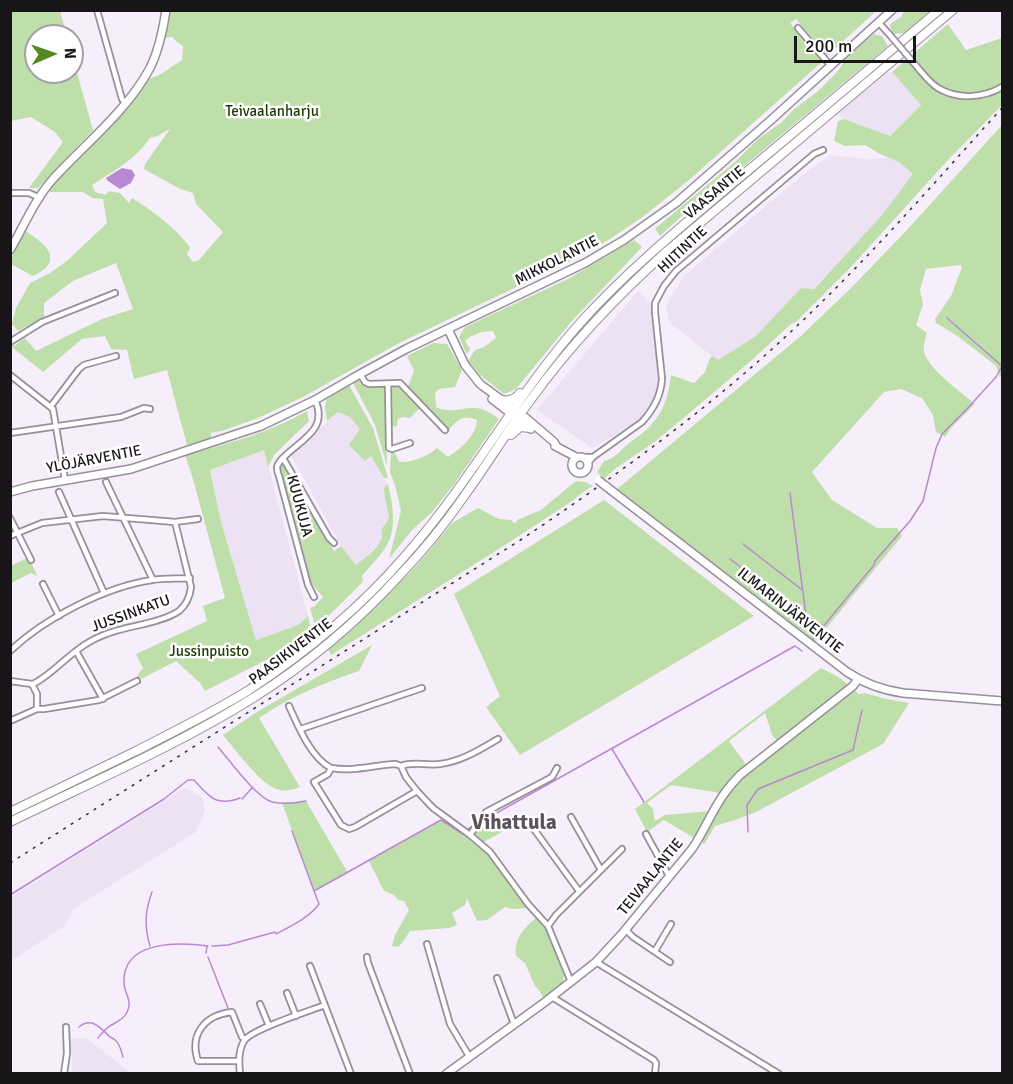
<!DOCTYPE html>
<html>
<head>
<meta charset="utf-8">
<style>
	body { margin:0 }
	#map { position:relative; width:1013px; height:1084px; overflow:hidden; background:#f6eefb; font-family:Signika,sans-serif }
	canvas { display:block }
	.frame { position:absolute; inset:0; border:12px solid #181519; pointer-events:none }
	.north { position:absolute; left:24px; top:24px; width:60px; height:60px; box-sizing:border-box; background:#fff; border:2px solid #a3a1a3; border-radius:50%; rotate:88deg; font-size:16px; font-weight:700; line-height:24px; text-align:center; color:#181519 }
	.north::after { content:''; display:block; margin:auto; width:21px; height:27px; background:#538923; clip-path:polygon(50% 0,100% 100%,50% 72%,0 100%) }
	.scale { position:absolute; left:794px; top:36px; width:122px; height:27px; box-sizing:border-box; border:3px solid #181519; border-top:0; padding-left:8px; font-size:18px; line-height:21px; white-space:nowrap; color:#181519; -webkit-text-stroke:4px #fff; paint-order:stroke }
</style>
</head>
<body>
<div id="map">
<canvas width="1013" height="1084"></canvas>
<div class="frame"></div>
<div class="north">N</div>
<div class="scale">200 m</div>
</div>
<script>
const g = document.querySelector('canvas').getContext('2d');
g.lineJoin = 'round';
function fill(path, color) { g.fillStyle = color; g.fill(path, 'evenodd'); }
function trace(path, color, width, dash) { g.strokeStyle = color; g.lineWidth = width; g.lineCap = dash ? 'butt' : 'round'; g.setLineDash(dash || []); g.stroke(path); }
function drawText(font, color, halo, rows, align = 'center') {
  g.font = font + ' Signika,sans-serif'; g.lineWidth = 5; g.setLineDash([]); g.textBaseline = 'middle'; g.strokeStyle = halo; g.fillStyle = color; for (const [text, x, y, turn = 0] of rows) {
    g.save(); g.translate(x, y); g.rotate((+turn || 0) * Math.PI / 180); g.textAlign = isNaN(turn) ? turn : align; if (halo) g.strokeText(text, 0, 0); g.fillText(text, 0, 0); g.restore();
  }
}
fill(new Path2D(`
	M892,72L921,105L889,136L844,119L836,112L883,73Z
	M831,155L864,159L888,158L899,162L914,174L882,215L813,289L801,288L757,336L717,360L669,322L666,306L684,276L787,188L813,167Z
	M638,291L650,303L659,377L657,392L647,412L642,418L619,433L592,448L537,410Z
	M338,412L350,417L360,429L366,461L371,456L388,484L384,488L386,505L389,512L388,521L381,530L383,534L382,541L356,565L341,546L291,455Z
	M264,450L308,616L298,625L256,640L221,522L210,469Z
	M185,788L202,797L205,811L196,832L73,909L66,925L11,961V897Z
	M86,1038L131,1073H72V1055L70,1039Z`), '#ede1f4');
fill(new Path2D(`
	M905,10L930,11L905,33L894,34L890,27V24L901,17Z
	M10,11H60L67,36H36V72H72V55L93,130L38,188H29L63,142L55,132L31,117L11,121Z
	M171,11L876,10V11L827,56L796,19L790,23L823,61L689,180L644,216L610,239L575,259L397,344L303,397L258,418L222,431L211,433V439L187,445L167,370L134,379L127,350L111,349L105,336L82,339L43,372L12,347L25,338L36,351L102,319L133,309L116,263L73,281L44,303V317L18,331L12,324L16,308L30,283L50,273L68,260L107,223L103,199L92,198L83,192H50L49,189L96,140L108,130L130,105L149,79L161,74L182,60L183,46L177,42L172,37L165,38ZM170,129L145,164L144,169L180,189L193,193L196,204L223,232L199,260L193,262L187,254L190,248C180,231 150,209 132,198L129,203L120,193L108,191L106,195L95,192L92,185C115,170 134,161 150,138L157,136Z
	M948,24L966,50L1002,38V105L948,160L851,267L797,321L791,324L753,359L699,405L657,440L615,469L604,479L597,472L604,461C616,458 618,452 627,445C633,439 640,436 646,430C662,416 669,396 671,375L694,383L705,372L709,360L712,356L718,360L756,336L801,288L814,289L882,215L913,174L899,162L880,154L865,145L845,146L834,141L838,121L844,119L890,136L921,105L892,72Z
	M874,34L882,36L888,46L701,202L687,211L660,236L655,229L664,221L736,161L758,139L782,122L793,110L817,92L837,72L848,56Z
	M1002,125V375L1000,377L996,366L982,355L956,335L936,323L935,319L951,296L962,267L960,265L926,269L920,290L923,304L916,325L927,333C925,340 923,345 924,352C928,369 961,392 975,404L951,428L945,437L936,432L933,415L922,398L901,389L884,392L812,472L832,500L877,528H897L902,536L814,643L616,490L802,335L852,287L906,231Z
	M25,231C47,244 65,261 33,276L11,264V258Z
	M634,240L642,247L571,322L516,389L504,394L479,374L468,361L475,350L484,347L496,338L493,331C483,331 472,334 465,341L470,349L468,353H466L459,337L465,327L570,278Z
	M433,343L447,344L462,370L455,387L439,389L435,393L436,407C450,414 462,407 476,408C485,409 492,414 499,419L455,483L432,512L412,530L389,559L401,511L395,485L390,472L391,453H395L399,462C411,463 429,456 437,448L448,457C460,449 477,435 477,420C462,415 458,419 449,430L444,427L404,385H409L414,370L407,356Z
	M358,380L361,381L367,386L386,387L387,466L375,425L353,383Z
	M349,385L373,428L388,478H384L371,456L365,461L349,445L360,429L350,417L338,412L327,421L325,407L327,399Z
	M401,385L421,407L410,418L402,417L398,419L397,426L389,427V386Z
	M307,411L309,421L274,455L268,467L264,450L210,470L221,522L256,640L298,625L308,616L310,625L301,638L278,654L205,691L200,683L176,661L139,680L137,676L143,668L136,654L207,621L203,606L225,598L193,479L185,455C227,444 269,433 307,411Z
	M283,462L334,551L341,546L356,565C366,556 387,544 381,530C392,516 389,518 386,503C385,498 384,493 384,488L388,484C393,506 398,531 384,550C377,559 369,568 362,576L363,581L357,588L316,628L310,608L315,606L323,597L309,581L280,472V467Z
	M576,481L585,482L593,486L583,492L572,501L505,545L331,655L328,649L377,606L416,566L452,523L478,508L499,519L512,520L513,523L517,522V520L541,510Z
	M604,500L754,616L520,755L486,707L500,696L454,594Z
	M29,557L37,576L31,573L11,583V566Z
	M372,645L359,671C324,683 289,697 259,718L300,787C290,791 281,792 272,787C259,781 233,747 223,735L257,712Z
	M821,668L840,678L859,694L865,693L886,699L909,703L883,744L756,812L735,820L715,826L704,844L664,820L647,832L635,809ZM765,713L772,735L777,741L747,766L729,741ZM671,785L720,793L710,811L665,815L655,821L653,809L647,803Z
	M306,801L348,873L314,891L282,803Z
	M491,819L493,820L502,832L484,842L477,837L476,832L483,823Z
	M441,820L462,834L488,855L529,908L513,909L505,907L487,920L477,921L467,898L465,905L452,913L457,925L449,928L410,931L402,943L398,947L392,946L395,935L409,910L404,901L398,900L394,895L384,891L369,861Z
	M536,918L546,930L564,975L563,982L544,999L539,990L535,986L525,963L516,956C513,939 525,927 536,918Z`), '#bfdfaa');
fill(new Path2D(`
	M122,168L132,170L135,175L131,183L120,189L108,181L106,178Z`), '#b889d1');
trace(new Path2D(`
	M790,493L806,616
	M743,544L801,589
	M730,559L806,616L824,626
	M812,640L874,565L875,561L910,521L923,501L936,448L942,434L966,410L996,377L1002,366L947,318
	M218,747C230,761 256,797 272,802C282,804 296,803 306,801
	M612,749L644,802
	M242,799L252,788
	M484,820L795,646L802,651
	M468,829L473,826
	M292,831L314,891
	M748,832L747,805L758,789L853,750L862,710
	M10,895L164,799L188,780H194C209,797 216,807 240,798
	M150,946C144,926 145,911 152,892
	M212,946L228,945L275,932L276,934C291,926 310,917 319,904L314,891L441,820L463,834
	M206,953L207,946
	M208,957L228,1008
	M79,1027C90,1018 98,1025 107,1034C111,1039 110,1036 115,1040C120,1044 121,1050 123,1057
	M98,1038C101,1034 104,1031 107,1028C113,1023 122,1021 126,1014C134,1000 124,994 124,983C122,940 179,942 208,946`), '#b889d1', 1.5);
const minor = new Path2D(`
	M97,10L122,99L125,103
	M879,23L889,34
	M798,28L831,66
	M918,68C924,75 930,83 938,88C958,100 983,98 1002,87
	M10,193H29L40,198
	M10,342L42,322L115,293
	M360,374L365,382L369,384L400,383L445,430
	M10,375L53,409L65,480
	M388,384L389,448L392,449L410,443
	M51,406L79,369L84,365L116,356
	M10,433L121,417L144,408L150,409
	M583,457H593
	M283,458L329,538L334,543
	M588,463L593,457L642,422C653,410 661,395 662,379L655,312V303L664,286L676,271L814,154L823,150
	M106,482L153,580
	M59,492L104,593
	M10,518L31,560
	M10,536L42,523L103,516L175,522L198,519
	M43,584L59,616
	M314,597L308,585L279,476C278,474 277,469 277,467C278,462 283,458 286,455C304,438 328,428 315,400
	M10,651C45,618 105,587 152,580C164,578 177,579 190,578
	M76,651L103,699
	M10,681L32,684L35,683C55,672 70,652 91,641C107,632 126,628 144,624C156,621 169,618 179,611C186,605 190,596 191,587L175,522
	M289,706C298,726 311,758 331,768
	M37,709H44L99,700L137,681
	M10,721L37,709V694L32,684
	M301,729L422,688
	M401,766C414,761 426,766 440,764C462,761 479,750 498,739
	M417,791L355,827L349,829L341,825L314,782L328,774L331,768C354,772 374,765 396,764L401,766L406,777L417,791L433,808L470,835L490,852L528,904L548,926L571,982
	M571,817L601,870
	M528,821L579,891
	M646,834L669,876
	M470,835L486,812L552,777L557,768
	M548,926L556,915L622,849
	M626,930L633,937L670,962
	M427,944L450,1024L469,1056
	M655,951L671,924
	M367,957L368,963L410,1074
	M596,962L779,1074
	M310,966L351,1074
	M497,978L514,1024
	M287,993L296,1016
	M552,997L654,1060L656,1063L655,1074
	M260,1004L269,1026
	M239,1061H198C189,1034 205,1015 232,1012L242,1037L245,1039
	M64,1074L67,1053L66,1027
	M240,1074C239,1063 238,1051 244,1041C251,1029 310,1011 325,1005`);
const secondary = new Path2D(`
	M10,250C24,226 35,199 53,179C86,143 127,111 150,68C159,50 163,30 166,10
	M448,329L465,365L480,384L526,418L554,442L557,447
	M492,399L531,429
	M555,446L576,457
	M572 465a8 8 0 1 1 16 0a8 8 0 1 1-16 0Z
	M612,491L847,672C865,684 882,690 903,693L1002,701
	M10,492L32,486L131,469L261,426L315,400L360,374L406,349L585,263L624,240L676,203L771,120L892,10
	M446,1074L545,1002L596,962L621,935L692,849C704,831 712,811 724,794C729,787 734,781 740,775L853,686L858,679`);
const trunk = new Path2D(`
	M499,399C507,402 514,401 520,393
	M511,435L520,427L530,428
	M10,812C52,792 93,772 134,752C173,732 212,713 249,690C307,652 360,608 405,556C470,483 516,395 581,322C627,271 681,227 733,183C802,126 870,68 939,10
	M10,822C92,782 176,746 253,698C307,664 356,623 399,576C423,551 445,524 465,495C488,463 508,430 532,398C571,344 617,296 667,251L953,10`);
trace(minor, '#97909b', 8);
trace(secondary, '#97909b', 10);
trace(trunk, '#97909b', 10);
trace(minor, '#fff', 4.5);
trace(secondary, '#fff', 7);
trace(trunk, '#fff', 8);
trace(new Path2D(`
	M10,863L522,539C619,474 714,405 799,324C871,256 936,181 1002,108`), '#353136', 1.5, [3, 6]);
const minorBridge = new Path2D(`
	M889,34L918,68`);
const secondaryBridge = new Path2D(`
	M598,480L612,491`);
trace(minorBridge, '#97909b', 8, []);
trace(secondaryBridge, '#97909b', 10, []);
trace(minorBridge, '#fff', 4.5);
trace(secondaryBridge, '#fff', 7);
drawText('15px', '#1d3902', '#fff', [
	["Teivaalanharju",272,112],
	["Jussinpuisto",209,652]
]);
drawText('15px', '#181519', '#fff', [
	["VAASANTIE",715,193,-40],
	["HIITINTIE",683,250,-43],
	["MIKKOLANTIE",557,261,-27],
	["YLÖJÄRVENTIE",94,460,-11],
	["KUUKUJA",299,506,75],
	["ILMARINJÄRVENTIE",790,611,38],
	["JUSSINKATU",131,614,-20],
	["PAASIKIVENTIE",291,652,-37],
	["TEIVAALANTIE",651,877,-51]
]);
drawText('bold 21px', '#5b545f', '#fff', [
	["Vihattula",514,823]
]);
</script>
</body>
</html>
